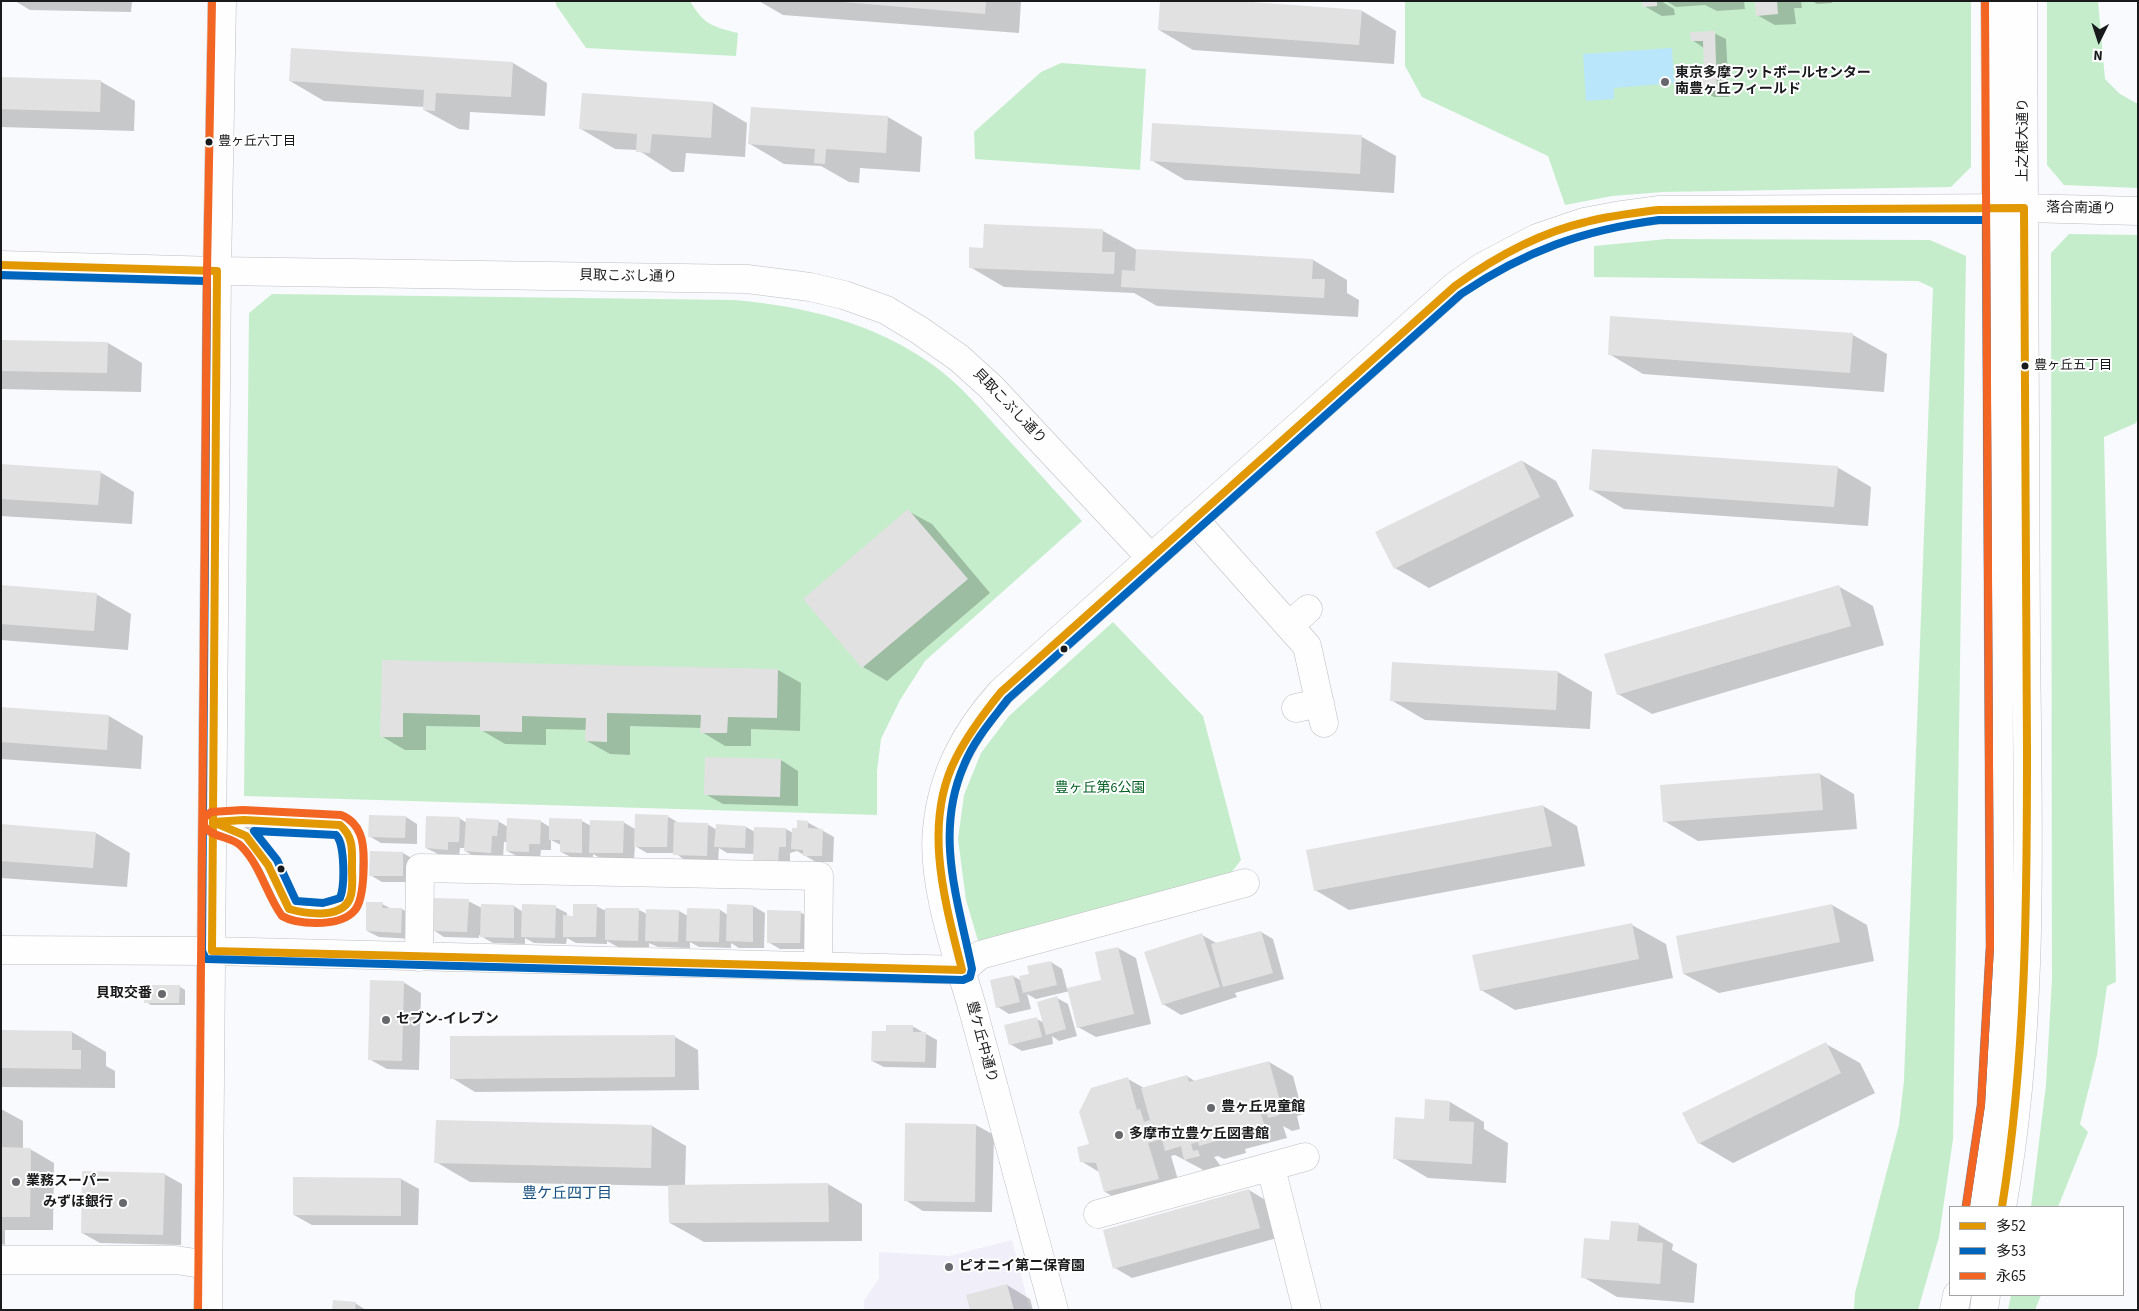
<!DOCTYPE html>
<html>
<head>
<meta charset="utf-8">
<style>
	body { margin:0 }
	#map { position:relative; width:2139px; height:1311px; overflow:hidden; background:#f8fafd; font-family:"Source Sans 3","Noto Sans JP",sans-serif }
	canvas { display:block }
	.frame { position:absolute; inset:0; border:2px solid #191a1c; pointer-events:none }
	.legend { position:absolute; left:1949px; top:1206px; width:175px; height:90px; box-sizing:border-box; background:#fff; border:1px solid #a3a3a4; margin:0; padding:6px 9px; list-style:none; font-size:15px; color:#191a1c }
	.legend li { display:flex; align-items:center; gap:10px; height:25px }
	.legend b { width:25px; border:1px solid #a3a3a4 }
	.north { position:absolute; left:2074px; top:15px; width:50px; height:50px; -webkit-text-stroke:4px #fff; paint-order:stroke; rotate:184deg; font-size:14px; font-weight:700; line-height:20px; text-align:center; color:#191a1c }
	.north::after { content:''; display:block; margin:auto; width:18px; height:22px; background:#191a1c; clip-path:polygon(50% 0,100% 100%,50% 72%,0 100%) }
</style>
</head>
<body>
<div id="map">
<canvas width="2139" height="1311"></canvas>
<div class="frame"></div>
<ul class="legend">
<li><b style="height:6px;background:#e19803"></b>多52</li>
<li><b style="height:6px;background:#0065bd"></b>多53</li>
<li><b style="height:6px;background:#f26522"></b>永65</li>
</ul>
<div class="north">N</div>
</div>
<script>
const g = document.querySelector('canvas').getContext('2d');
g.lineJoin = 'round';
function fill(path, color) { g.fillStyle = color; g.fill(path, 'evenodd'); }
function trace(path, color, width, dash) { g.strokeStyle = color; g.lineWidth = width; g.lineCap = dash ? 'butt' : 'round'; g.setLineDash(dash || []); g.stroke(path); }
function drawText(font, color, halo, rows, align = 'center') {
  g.font = font + ' "Source Sans 3","Noto Sans JP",sans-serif'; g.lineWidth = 4; g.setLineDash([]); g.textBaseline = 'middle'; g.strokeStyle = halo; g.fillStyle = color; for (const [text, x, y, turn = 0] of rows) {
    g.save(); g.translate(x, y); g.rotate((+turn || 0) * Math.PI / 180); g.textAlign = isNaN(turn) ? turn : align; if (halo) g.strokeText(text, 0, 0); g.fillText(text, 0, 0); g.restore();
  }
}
fill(new Path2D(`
	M1012,1240L1030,1310H864V1301L879,1278V1252L949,1256Z`), '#f0eef8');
fill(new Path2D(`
	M556,1H690C703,24 713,27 738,33L736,56L586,48L556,5Z
	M1405,1H1971V167L1951,187L1663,192L1612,196L1565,205L1548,156L1422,97L1405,66Z
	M2047,1H2098L2105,79L2120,94L2138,104V188L2064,185L2047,165Z
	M1061,63L1146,69L1140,170L975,159L974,132L1041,72Z
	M2069,234L2138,235V417L2136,423L2104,437L2116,982L2107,986L2097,1055L2080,1124L2088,1132L2058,1207H2031L2046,1085L2052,979L2051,253Z
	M1667,239L1930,240L1966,256L1953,1139L1939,1237L1918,1310H1854L1855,1293L1899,1125L1904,1080L1933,288L1918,281L1594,277V246Z
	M272,294L734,300C804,306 875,323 933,365C960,384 981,410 1003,434C1030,463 1056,492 1082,521L925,661L900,700L881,739L877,771V815L244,796L249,313Z
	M1113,622L1203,716L1241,860L1231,873L979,944L966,900L958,839L964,795L981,753L1009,716Z
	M2011,1295H2041L2035,1310H2008Z`), '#c5edcc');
fill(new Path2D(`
	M1672,48L1674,83L1614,88V99L1586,101L1583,54Z`), '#bae6fc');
fill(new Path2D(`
	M15,1H132L131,12L30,10Z
	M759,1H1021L1019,33L783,15Z
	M1643,1H1661L1674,9L1675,15L1662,16L1644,6Z
	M1666,1H1744L1745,9L1717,11L1705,5L1676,7Z
	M1756,1H1801L1802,8H1794L1796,24L1775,25L1757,15Z
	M1812,1H1832V3L1817,4Z
	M1362,11L1396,31L1394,64L1193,50L1159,30Z
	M1714,33L1726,39L1729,97H1714L1702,91L1705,71L1704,48L1692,40Z
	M513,63L547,83L545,116L470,112L469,130L459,129L424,110L425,107L324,101L290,81Z
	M1,78L100,81L135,101L134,131L1,127Z
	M713,103L747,123L745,157L686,153L684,172H672L638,150L615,149L581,129Z
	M888,117L922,137L920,172L860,168L859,183L849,182L821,166L784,164L750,144Z
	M1362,137L1396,156L1394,193L1185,180L1151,160Z
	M985,226L1103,231L1137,250L1313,260L1347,280V293L1359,300L1358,317L1157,306L1134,293L1004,287L970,267L984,249Z
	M1853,335L1887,354L1884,392L1643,374L1609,354Z
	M1,341L108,343L142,363L141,392L1,389Z
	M1522,461L1556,481L1574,516L1429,588L1395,568Z
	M1,466L100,472L134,492L132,524L1,516Z
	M1837,467L1871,487L1868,526L1624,509L1590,489Z
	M908,511L932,524L990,593L887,681L863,667L805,599Z
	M1,586L96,594L131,614L128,650L1,640Z
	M1838,586L1873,606L1884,645L1652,714L1618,694Z
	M383,661L778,670L801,683L800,731L751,729V746H725L702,732V728L630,726V755L610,754L587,741V730L546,729V745L505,744L481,730V727L426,726V750H405L381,736Z
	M1558,672L1592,692L1590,729L1425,720L1391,700Z
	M1,708L109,716L143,736L141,769L1,759Z
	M781,760L798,771V806L723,804L705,794Z
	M1820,774L1854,794L1857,829L1698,841L1664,821Z
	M1543,806L1577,826L1585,866L1349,910L1315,890Z
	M667,816L679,823L707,824L717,830L746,827L755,832L786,829L793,833L807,822L834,837L833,862H816L797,851L790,853V869L755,854L727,853L719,848L718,862L686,861L675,853H647L635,846L634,859H602L593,854V859L573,858L561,852V845L551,840V850H541L540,858L519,857L507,851L508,842H504L503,859L477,858L465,851L466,848H460L459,856L438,854L426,848L459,818L467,823L498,821L508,827L540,821L550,827V819L582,821L591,826L623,822L635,829Z
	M406,817L417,824V844L381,843L369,836Z
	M1,826L96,833L130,853L127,887L1,878Z
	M403,853L415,860L414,882H382L370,875Z
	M468,901L482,908L514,906L523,912L555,907L567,913V917H574L596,906L606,911L639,910L647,914L679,911L688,916L720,910L728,915V905L753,906L765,913L764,948H739L731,943V948L699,947L690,942V948L658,947L649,943V947H618L607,941V944L576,943L567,938L566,944L534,943L525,938V944L493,943L479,935V938L444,937L433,930Z
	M382,904L392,909H402L414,916L413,939L379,937L367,931Z
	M1832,905L1867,925L1874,961L1719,993L1684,974L1677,937Z
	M800,912L812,919L811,949H780L768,942Z
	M1632,925L1666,944L1673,978L1515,1010L1481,990Z
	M1261,932L1273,939L1284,979L1235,993L1237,997L1181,1015L1163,1004L1202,935L1218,944Z
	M1118,948L1136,958L1151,1024L1096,1037L1078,1027L1070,991L1036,999L1027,994L1031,1009L1009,1014L998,1007L1013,976L1022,981L1051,962L1062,969L1067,989L1102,981Z
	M403,982L421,993L419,1070L387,1069L369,1059Z
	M179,986L185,990V1005H151L146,1002Z
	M1057,998L1068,1004L1077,1036L1059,1041L1052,1036L1053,1044L1022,1051L1010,1044L1037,1019L1044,1023Z
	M912,1026L937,1040L936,1068L884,1067L872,1061L887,1032Z
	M1,1031L72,1032L106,1052V1066L115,1071V1088L1,1087Z
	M675,1037L698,1050L699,1090L475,1092L452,1078Z
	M1826,1044L1860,1063L1875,1093L1733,1163L1699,1143Z
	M1269,1062L1293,1076L1303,1114L1297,1116L1300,1129L1292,1131L1283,1126L1287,1138L1245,1149L1246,1153L1224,1159L1218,1156L1214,1157L1223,1169L1209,1173L1175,1155L1171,1156L1182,1193L1129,1205L1105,1192L1099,1172L1081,1161L1128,1079L1144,1088L1187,1076L1196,1082ZM1273,1096L1279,1115H1276L1271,1097Z
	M1450,1102L1484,1122V1129L1508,1143L1506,1183L1428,1178L1394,1158L1425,1120Z
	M1,1109L23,1121V1149H30L54,1163L53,1230H5V1245L1,1244Z
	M976,1125L994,1135L992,1212L923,1211L905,1200Z
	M652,1126L686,1146L685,1186L828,1184L862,1204V1241L704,1242L670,1223V1186L470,1182L436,1162Z
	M164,1174L182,1184L181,1245L100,1243L82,1233Z
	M401,1179L419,1189L418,1225H312L294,1215Z
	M1249,1190L1267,1201L1277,1238L1132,1278L1115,1268Z
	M1638,1224L1673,1244L1672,1250L1697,1264L1694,1303L1617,1297L1583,1277L1611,1241Z
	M1007,1285L1030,1299L1033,1310H971Z
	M355,1303L366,1310H334Z`), '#0003');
fill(new Path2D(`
	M831,1H986L985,14Z
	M1160,1H1238L1362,10L1359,45L1158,30Z
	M1642,1H1657V6L1643,7Z
	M1755,1H1777L1778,14L1756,16Z
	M1715,31L1717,91H1701L1700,70H1704L1703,41H1691L1690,32Z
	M291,48L513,62L511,97L436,93L435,111L423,110L424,90L289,81Z
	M1,77L101,80L100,112L1,109Z
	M582,93L713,102L711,138L652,134L650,153L636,152L637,134L579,129Z
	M751,107L888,116L886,153L826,149L825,164L814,163L815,149L748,144Z
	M1152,123L1362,135L1360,174L1150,161Z
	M984,224L1103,229L1102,252H1115L1114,274L969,268V247L983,248Z
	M1136,249L1313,259L1312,279H1325L1324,298L1121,287L1122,270L1135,271Z
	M1610,316L1853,333L1850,373L1608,355Z
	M1,340L108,342L107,373L1,371Z
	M1592,449L1838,466L1834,507L1589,490Z
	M1522,460L1540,497L1394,569L1375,532Z
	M1,464L101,471L98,505L1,499Z
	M908,509L968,579L862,668L803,599Z
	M1,585L97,593L94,631L1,624Z
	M1839,585L1851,626L1617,695L1604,654Z
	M382,660L778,669L777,718L728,717L727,733H700L701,715L607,713V742L585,741L586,718L522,716V732L480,731V715L403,713V737H380Z
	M1392,662L1558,671L1556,710L1390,701Z
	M1,707L109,715L107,750L1,742Z
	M705,757L781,759L780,797L704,795Z
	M1820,773L1823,810L1663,822L1660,785Z
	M1543,805L1552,846L1314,891L1306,850Z
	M635,814L668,815L667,847H634Z
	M369,815L406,816L405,838L368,837Z
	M426,816L460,817L459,842H448V850L425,848Z
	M466,818L499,820L497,836H492L491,853L464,851Z
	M507,818L541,820L540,844H529V852L506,851Z
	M549,818L582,819V853L560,852V840H549Z
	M590,820L624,821L623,853H589Z
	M797,820L808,821V828L823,829L822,856H803V850L791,849L792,828H797Z
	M674,822L708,823L707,856L673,855Z
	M1,824L96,832L93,868L1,861Z
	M716,824L746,826L745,848L714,847Z
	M754,827L786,828V847H779L778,863L753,862Z
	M370,851L403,852V876H369Z
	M433,898L469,899L467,932L431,931Z
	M366,902H383L382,908H402L401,933L366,931Z
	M481,904L514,905V938L480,937Z
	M522,904L556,905L555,938L521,937Z
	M573,904H597L596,937H563V915L573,916Z
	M727,904L753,905V942L726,941Z
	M1832,904L1840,942L1683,974L1676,936Z
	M605,908H639L638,941L605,940Z
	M687,908L720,909L719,942L686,941Z
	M646,909L679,910L678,942L645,941Z
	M767,910L801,911L800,943H767Z
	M1632,923L1639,959L1480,991L1472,955Z
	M1261,931L1273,973L1223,987L1211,944Z
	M1202,933L1220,987L1162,1005L1144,952Z
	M1118,947L1134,1014L1077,1028L1067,988L1101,980L1095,952Z
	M1051,961L1057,985L1023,993L1019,976L1029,974L1027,966Z
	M1013,975L1020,1002L996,1008L990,980Z
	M370,980L404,981L402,1061L368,1060Z
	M145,985H180L179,1003H144Z
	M1057,996L1066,1029L1046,1035L1037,1002Z
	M1037,1017L1042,1037L1009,1045L1004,1025Z
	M886,1025H913V1032H926L925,1062L871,1061L872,1031H886Z
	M1,1030L72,1031V1050H81V1069L1,1068Z
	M675,1035V1077L450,1079V1036Z
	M1826,1042L1841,1073L1698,1144L1682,1113Z
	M1269,1061L1280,1101L1274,1103L1277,1116L1268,1118L1265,1107L1259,1108L1264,1124L1222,1135L1223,1139L1199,1146L1198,1142L1191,1144L1193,1151L1198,1150L1200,1156L1184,1160L1181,1146L1165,1151L1162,1139L1148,1143L1159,1179L1104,1192L1096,1163L1080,1162L1077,1147L1089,1144L1079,1112L1091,1088L1128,1077L1137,1110L1140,1109L1144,1122L1150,1120L1141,1088L1187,1075L1189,1082Z
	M1425,1099L1450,1101L1449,1121L1474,1122L1472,1164L1393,1159L1395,1117L1424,1119Z
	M436,1120L652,1125L651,1168L434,1163Z
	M905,1123L976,1124L975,1202L904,1201Z
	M1,1147L31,1148L30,1217H1Z
	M82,1171L165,1173L163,1235L81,1233Z
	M293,1177L401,1178V1216L293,1215Z
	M828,1183L829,1222L669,1223L668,1185Z
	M1249,1189L1260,1228L1113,1269L1103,1230Z
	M1611,1221L1639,1223L1637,1241L1663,1243L1660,1284L1581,1278L1584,1238L1609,1240Z
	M1007,1284L1014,1310H970L966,1295Z
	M333,1300L356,1302L355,1310H332Z`), '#e2e1e2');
const service = new Path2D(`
	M244,820L340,825C355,836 353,848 352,866C352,875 353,888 351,897C346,919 304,914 289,909L268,865L246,836L213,822Z`);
const minor = new Path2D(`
	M1194,519L1307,646L1324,723
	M1289,626L1308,609
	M1296,708L1320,703
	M1,950L212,951
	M419,957L420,868L819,876L818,966
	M962,970L980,955L1245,883
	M1271,1168L1307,1310
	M1098,1214L1305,1157
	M1,1260H176L208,1265`);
const tertiary = new Path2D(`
	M1,265L217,271L747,279L810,287L844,295L886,310L919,330L959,358L991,387L1151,558
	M212,951L962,970
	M1976,1207L1991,1106L2000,947L1995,1
	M2002,1207C2035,1023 2028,831 2026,644C2025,430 2024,216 2023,1
	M208,1310L217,271L222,1
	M1054,1310C1027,1210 1000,1110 973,1010C958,958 931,883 937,829C942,775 965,732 1001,692L1455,286L1482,267L1537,238L1584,222L1621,215L1658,210L2024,208L2138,211
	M1954,1310L1957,1295
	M1984,1310L1986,1295`);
trace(service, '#bdbec0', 16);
trace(minor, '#bdbec0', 29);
trace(tertiary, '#bdbec0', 29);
trace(service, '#fefeff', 14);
trace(minor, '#fefeff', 28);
trace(tertiary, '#fefeff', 28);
trace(new Path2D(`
	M1,265L217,271L212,951L962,970C945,902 922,824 956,758C968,734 984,713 1001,692L1455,286C1494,258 1538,233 1586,222C1609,216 1634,213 1658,210L2024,208C2024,389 2027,570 2027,751C2027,904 2026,1056 2002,1207
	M244,820L340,825C354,837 352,851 352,868C352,877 353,887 351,895C345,920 307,914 289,909L268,865L246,836L213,822Z`), '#e19803', 8);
trace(new Path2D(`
	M1,275L207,281L202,951L206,959L963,980L970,977L972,969C958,900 934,834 964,765C974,740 992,720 1008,699L1461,294C1525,251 1583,230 1659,220H1986L1990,947L1981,1105L1966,1206
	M254,831L336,835C345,844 345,886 340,898L323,903L296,901L277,860Z`), '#0065bd', 8);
trace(new Path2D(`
	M243,810L341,815C350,818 357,826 360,834C366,848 365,898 355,910C346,921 330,923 316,923C305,923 292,922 282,916C266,894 261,866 241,846C231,836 212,838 204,826V818L211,812Z
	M1966,1206L1981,1105L1990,947L1985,1
	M198,1310L207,271L212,1`), '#f26522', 8);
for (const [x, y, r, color] of [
	[1665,82,5,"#67686b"],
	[209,142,4.5,"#191a1c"],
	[2025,366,4.5,"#191a1c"],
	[1064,649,4.5,"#191a1c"],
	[281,869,4.5,"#191a1c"],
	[162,994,5,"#67686b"],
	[386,1020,5,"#67686b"],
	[1211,1108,5,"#67686b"],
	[1119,1135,5,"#67686b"],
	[16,1182,5,"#67686b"],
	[123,1203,5,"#67686b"],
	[949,1267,5,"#67686b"]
]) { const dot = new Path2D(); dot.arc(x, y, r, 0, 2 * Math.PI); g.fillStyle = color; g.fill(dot); trace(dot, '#fff', 2); }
drawText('13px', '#191a1c', '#fff', [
	["豊ヶ丘六丁目",218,142],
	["豊ヶ丘五丁目",2034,366]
], 'left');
drawText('bold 14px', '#191a1c', '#fff', [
	["東京多摩フットボールセンター",1675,74],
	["南豊ヶ丘フィールド",1675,90],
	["貝取交番",152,994,"right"],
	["セブン-イレブン",396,1020],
	["豊ヶ丘児童館",1221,1108],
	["多摩市立豊ケ丘図書館",1129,1135],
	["業務スーパー",26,1182],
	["みずほ銀行",113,1203,"right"],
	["ピオニイ第二保育園",959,1267]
], 'left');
drawText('14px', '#191a1c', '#fff', [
	["上之根大通り",2024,140,-90],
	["落合南通り",2081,209,1],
	["貝取こぶし通り",628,277,1],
	["貝取こぶし通り",1009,407,46],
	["豊ケ丘中通り",981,1042,75]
]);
drawText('14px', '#036123', '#fff', [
	["豊ヶ丘第6公園",1100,789]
]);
drawText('15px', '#155080', '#fff', [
	["豊ケ丘四丁目",567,1195]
]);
</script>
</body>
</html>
